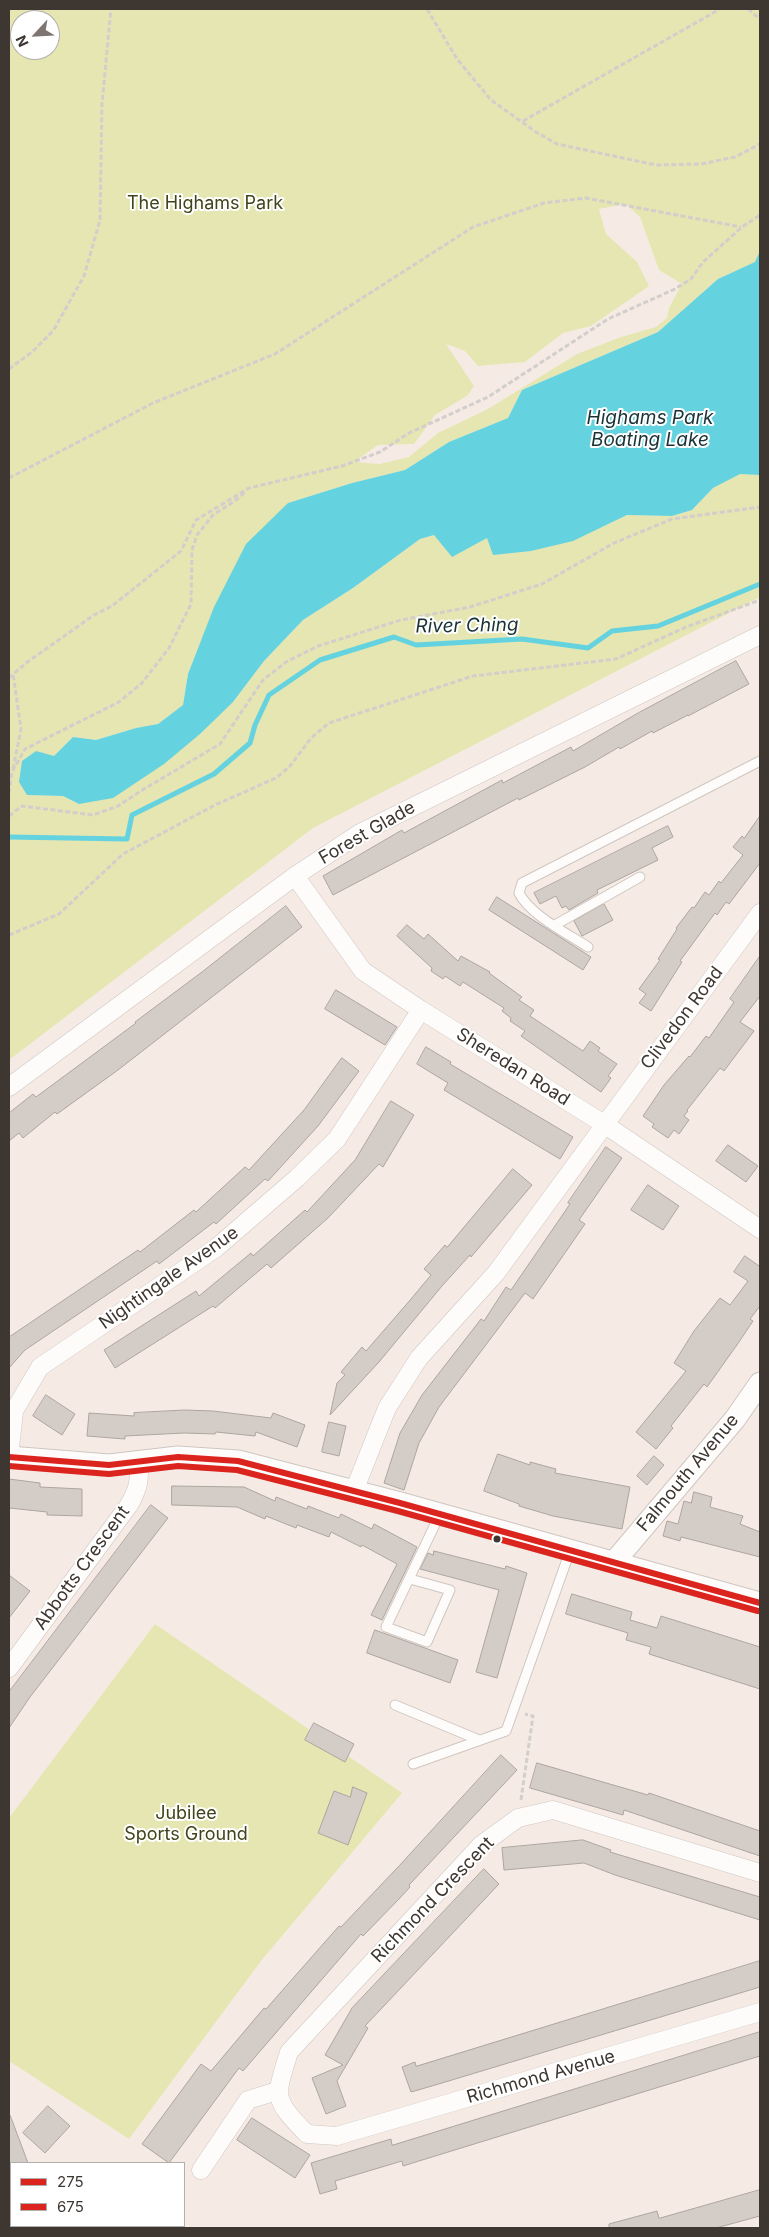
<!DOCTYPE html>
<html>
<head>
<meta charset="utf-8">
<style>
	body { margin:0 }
	#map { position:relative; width:769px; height:2237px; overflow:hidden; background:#f6ebe4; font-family:Inter,sans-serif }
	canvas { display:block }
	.frame { position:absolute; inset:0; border:10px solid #3d3631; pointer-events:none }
	.legend { position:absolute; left:10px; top:2162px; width:175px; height:65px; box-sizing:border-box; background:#fff; border:1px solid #b1afad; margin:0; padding:6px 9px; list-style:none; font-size:15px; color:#3d3631 }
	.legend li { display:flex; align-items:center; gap:10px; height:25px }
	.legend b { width:25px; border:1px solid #b1afad }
	.north { position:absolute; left:10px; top:10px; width:50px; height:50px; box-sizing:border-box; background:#fff; border:1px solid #b1afad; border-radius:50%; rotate:245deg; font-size:14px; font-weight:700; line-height:20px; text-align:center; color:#3d3631 }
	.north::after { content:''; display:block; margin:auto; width:18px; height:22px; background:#7e7570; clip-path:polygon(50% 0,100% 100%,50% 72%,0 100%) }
</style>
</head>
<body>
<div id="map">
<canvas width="769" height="2237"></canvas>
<div class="frame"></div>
<ul class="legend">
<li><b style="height:6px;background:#dc241f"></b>275</li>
<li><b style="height:6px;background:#dc241f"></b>675</li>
</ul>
<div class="north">N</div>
</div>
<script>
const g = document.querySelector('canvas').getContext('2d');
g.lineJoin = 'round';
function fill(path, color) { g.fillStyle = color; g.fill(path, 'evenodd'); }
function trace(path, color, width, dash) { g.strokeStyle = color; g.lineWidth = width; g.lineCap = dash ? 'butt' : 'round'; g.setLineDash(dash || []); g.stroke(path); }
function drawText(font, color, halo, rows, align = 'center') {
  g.font = font + ' Inter,sans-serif'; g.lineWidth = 4; g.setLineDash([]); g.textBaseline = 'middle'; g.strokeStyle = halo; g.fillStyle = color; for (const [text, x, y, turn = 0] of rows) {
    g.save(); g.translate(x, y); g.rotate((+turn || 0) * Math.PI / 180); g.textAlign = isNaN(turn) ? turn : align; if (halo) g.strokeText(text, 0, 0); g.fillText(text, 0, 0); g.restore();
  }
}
fill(new Path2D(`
	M9,9H760V251L756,262L718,279L658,332L522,390L508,418L449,442L405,470L352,483L288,503L214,608L188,674L183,705L158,724L136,728L96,740L73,737L54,756L27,795L63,796L79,804L233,702L264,661L303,620L353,588L420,539L434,535L487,538L602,527L627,515L672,516L692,510L713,488L740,473L760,475V597L313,828L9,1060ZM20,20H50V50H20ZM626,204L640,217L659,270L682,284L669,308L667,318L656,327L621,337L577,354L488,409L438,433L409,457L380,464L354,462L378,445L414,444L435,415L467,396L474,386L446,344L465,351L478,366L525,362L563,333L591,326L649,286L637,262L606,234L599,209Z
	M155,1624L402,1793L261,1961L129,2139L9,2061V1818Z`), '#e5e6b2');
fill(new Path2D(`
	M760,251V475L740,474L713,488L692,510L672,516L627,515L573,541L531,551L493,555L487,538L452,557L434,535L420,539L353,588L303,620L264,661L233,702L200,734L164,764L113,798L79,804L63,796L27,795L19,782L22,761L36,751L54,756L73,737L96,740L136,728L158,724L183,705L188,674L214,607L246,544L288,503L352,483L405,470L449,442L508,418L522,390L658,332L718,279L755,262Z`), '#64d3df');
trace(new Path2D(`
	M9,837L127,839L132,815L214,774L250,743L255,725L269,695L320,660L394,637L416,645L522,639L588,648L612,631L658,626L760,584`), '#64d3df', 5);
const building = new Path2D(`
	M736,661L749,684L688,716V715L653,733L652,731L620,749L619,747L585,767L519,800L518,798L333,895L323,876L402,830L404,833L502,780L503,783L571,747L573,751L638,713Z
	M760,816V863L729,904L726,902L717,915L715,913L680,961L682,962L651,1011L639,1003L646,994L639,989L660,960L658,959L677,929L676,928L692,907L694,908L705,892L709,895L719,881L721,883L743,855L733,847L742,836L744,838Z
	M668,826L673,837L652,848L658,860L597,890L598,893L569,910L566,906L562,908L556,896L540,904L534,893Z
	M497,897L591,957L583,970L489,910Z
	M604,904L613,920L582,936L574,921Z
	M286,906L302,927L118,1070L57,1114L55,1112L23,1138L19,1133L9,1141V1113L33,1094L36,1097L136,1023L135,1022L202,972Z
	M407,925L424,939L428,934L458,961L461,956L490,972L489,973L522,997L519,1000L534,1010L530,1016L583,1051L590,1041L600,1048L598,1051L617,1064L608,1076L611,1078L601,1092L521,1036L525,1031L510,1021L511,1018L502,1011L504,1008L463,982L460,986L445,976L443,979L431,971L432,968L397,936Z
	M760,956V996L740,1022L754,1031L724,1071L720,1068L687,1110L688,1111L684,1116L689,1120L679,1134L674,1130L668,1138L652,1127L654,1124L643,1116L664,1085L689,1056L690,1057L706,1036L709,1038L734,1002L730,999Z
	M336,990L397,1027L385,1045L325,1009Z
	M426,1047L451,1062L450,1064L573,1137L560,1159L444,1090L448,1083L417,1064Z
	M342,1058L359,1071L318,1126L268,1181L265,1179L216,1224L214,1222L159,1264L157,1261L25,1350L9,1368V1337L138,1250L140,1252L194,1210L196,1212L245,1167L249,1170L304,1110Z
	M391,1101L414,1115L383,1167L379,1164L328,1218L271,1268L267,1264L215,1308L213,1306L115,1368L104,1350L196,1291L199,1296L251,1253L253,1256L305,1210L307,1212L355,1160Z
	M728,1145L758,1166L746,1182L716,1161Z
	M606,1147L622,1158L579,1220L585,1224L533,1299L525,1293L439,1407L419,1443L404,1490L384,1483L400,1433L422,1395L481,1319L484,1321L506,1287L511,1290L570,1204L568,1203Z
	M513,1169L532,1185L471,1257L470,1255L442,1286L379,1362L330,1415L337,1383L345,1375L341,1372L362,1347L366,1351L411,1299L431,1275L424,1269L445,1245L447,1247Z
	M648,1185L679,1206L663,1230L631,1210Z
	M745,1256L759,1266L760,1264V1306L750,1319L753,1321L739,1342L707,1387L704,1384L671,1426L673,1428L656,1449L636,1432L686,1371L674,1363L694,1331L720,1298L730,1305L748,1281L734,1272Z
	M46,1395L75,1414L62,1435L33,1416Z
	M185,1410L213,1411L271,1418L273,1413L305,1425L297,1447L256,1432L255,1436L216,1432L215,1434L184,1433L125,1436V1439L87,1436L89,1413L134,1416V1413Z
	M329,1422L346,1426L339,1456L322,1452Z
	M498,1454L530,1465V1462L556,1469L555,1473L630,1487L622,1529L553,1516L519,1506V1504L484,1491Z
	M654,1456L664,1465L647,1485L637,1476Z
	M9,1479L40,1483V1487L82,1489V1516L47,1515V1512L9,1508Z
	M172,1486L244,1487L275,1501L276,1497L307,1509L308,1506L339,1518L341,1514L372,1529L374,1524L417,1547L382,1620L371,1615L397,1564L362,1545L361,1547L331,1532L329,1537L297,1525L296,1528L266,1516L265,1519L237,1507L172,1505Z
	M694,1492L712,1497L710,1507L743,1516L740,1524L760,1532V1557L681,1537L680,1541L663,1536L667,1521L678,1524L684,1501L691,1503Z
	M151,1505L168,1518L30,1697L9,1728V1692Z
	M434,1551L505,1569L506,1566L527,1573L497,1678L476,1672L499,1590L420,1569L428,1553L433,1555Z
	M9,1575L30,1591L9,1618Z
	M572,1594L632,1612L630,1620L657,1628L661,1616L760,1647V1689L649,1654L651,1647L626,1640L628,1633L566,1614Z
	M375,1630L458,1660L450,1683L367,1653Z
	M314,1723L354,1744L345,1762L305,1740Z
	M501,1755L517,1770L409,1885L410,1887L399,1899L363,1936L361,1934L243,2071L239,2068L169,2163L142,2144L201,2064L211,2071L264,2008L266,2009L339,1926L341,1927L399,1866Z
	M537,1763L648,1795L649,1793L760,1831V1856L624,1810L623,1815L530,1788Z
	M353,1787L367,1793L348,1845L318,1833L334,1791L350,1797Z
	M583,1840L611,1850L610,1852L760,1897V1920L615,1875L584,1863L504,1870L502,1848Z
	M484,1869L499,1884L365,2026L368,2028L337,2081L346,2106L326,2114L312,2078L343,2065L325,2055L352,2008Z
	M760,1961V1987L432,2086L411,2092L402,2067L415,2062L416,2066Z
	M760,2032V2056L419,2161L403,2166L402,2161L335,2181L337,2189L320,2194L311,2163L391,2139L392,2145Z
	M48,2106L70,2126L45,2153L23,2133Z
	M9,2115H10L28,2163H9Z
	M252,2118L310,2155L295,2178L237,2140Z
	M760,2190V2216L716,2228H609V2224L657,2211L659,2218Z`);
fill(building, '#d4ccc6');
trace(building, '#ada59f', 1);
const service = new Path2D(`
	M555,925L640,877
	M588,947C568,934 530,915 519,893L522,883L760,761
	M410,1579L450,1590L427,1642L386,1627L440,1514
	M395,1705L479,1740
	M413,1764L506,1731L570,1551`);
const minor = new Path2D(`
	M295,876L363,971L421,1010L604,1124L760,1229
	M9,1087L295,876L360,833L760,635
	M9,1457L14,1411L40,1367L216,1248L297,1178L337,1139L421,1010
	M354,1491L387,1408L419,1358L496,1273L760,913
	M9,1668L129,1505C137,1491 141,1480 138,1463
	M760,1873L553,1810L518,1818L481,1845L289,2052C275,2098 272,2098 307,2134L337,2136L760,2012
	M201,2170L248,2100L277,2091
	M9,2192L11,2191`);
const tertiary = new Path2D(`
	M9,1457L109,1465L178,1457L238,1461L400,1503L760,1603
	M614,1562L735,1419L760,1383`);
trace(service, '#cec6c1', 11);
trace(minor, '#cec6c1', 19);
trace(tertiary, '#cec6c1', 23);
trace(new Path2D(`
	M427,9L457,59L491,100L536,132L557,144L656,165L701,164L735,157L760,144
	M748,9L760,19
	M523,121L720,9
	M9,369L32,352L53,331L84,276L100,220L102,104L111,9
	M9,478L153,403L275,354L473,227L544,203L586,198L741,227
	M9,678L26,663L94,615L112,606L181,551L196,520L249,488L342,466L380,452L409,433L488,397L608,319L675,289L691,279L703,262L742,227L760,215
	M13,769L21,729L13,674
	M9,793L12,772L25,749L119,702L142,683L169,648L191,604L192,550L197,535L213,515L235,501L245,492
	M9,816L22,806L93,815L118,806L144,789L220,744L263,680L286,662L318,646L401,620L470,607L542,584L614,543L672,519L760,507
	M9,935L59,914L123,854L215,805L276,778L290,766L311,738L329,723L473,676L616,659L686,627L760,600
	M521,1800L533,1716L525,1714`), '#d2cecc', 3, [5, 2.5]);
trace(service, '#fefcfb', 9);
trace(minor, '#fefcfb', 18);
trace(tertiary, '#fefcfb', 21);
trace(new Path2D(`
	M9,1457L109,1465L178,1457L238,1461L400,1503L760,1603`), '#dc241f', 6);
trace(new Path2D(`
	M9,1466L109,1474L178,1466L237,1470L398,1511L758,1611`), '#dc241f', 6);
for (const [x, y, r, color] of [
	[497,1539,4.5,"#3d3631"]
]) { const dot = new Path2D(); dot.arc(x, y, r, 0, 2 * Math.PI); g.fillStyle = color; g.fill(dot); trace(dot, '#fff', 2); }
drawText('18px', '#41441a', '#fff', [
	["The Highams Park",205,204],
	["Jubilee",186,1814],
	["Sports Ground",186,1835]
]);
drawText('18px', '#3d3631', '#fff', [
	["Forest Glade",367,833,-30],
	["Clivedon Road",682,1018,-53],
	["Sheredan Road",513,1067,32],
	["Nightingale Avenue",169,1278,-35],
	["Falmouth Avenue",688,1473,-50],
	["Abbotts Crescent",82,1568,-54],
	["Richmond Crescent",433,1900,-46],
	["Richmond Avenue",541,2077,-16]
]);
drawText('italic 19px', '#1a3236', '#fff', [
	["Highams Park",650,418],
	["Boating Lake",650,440],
	["River Ching",467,626,-1]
]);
</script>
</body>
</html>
